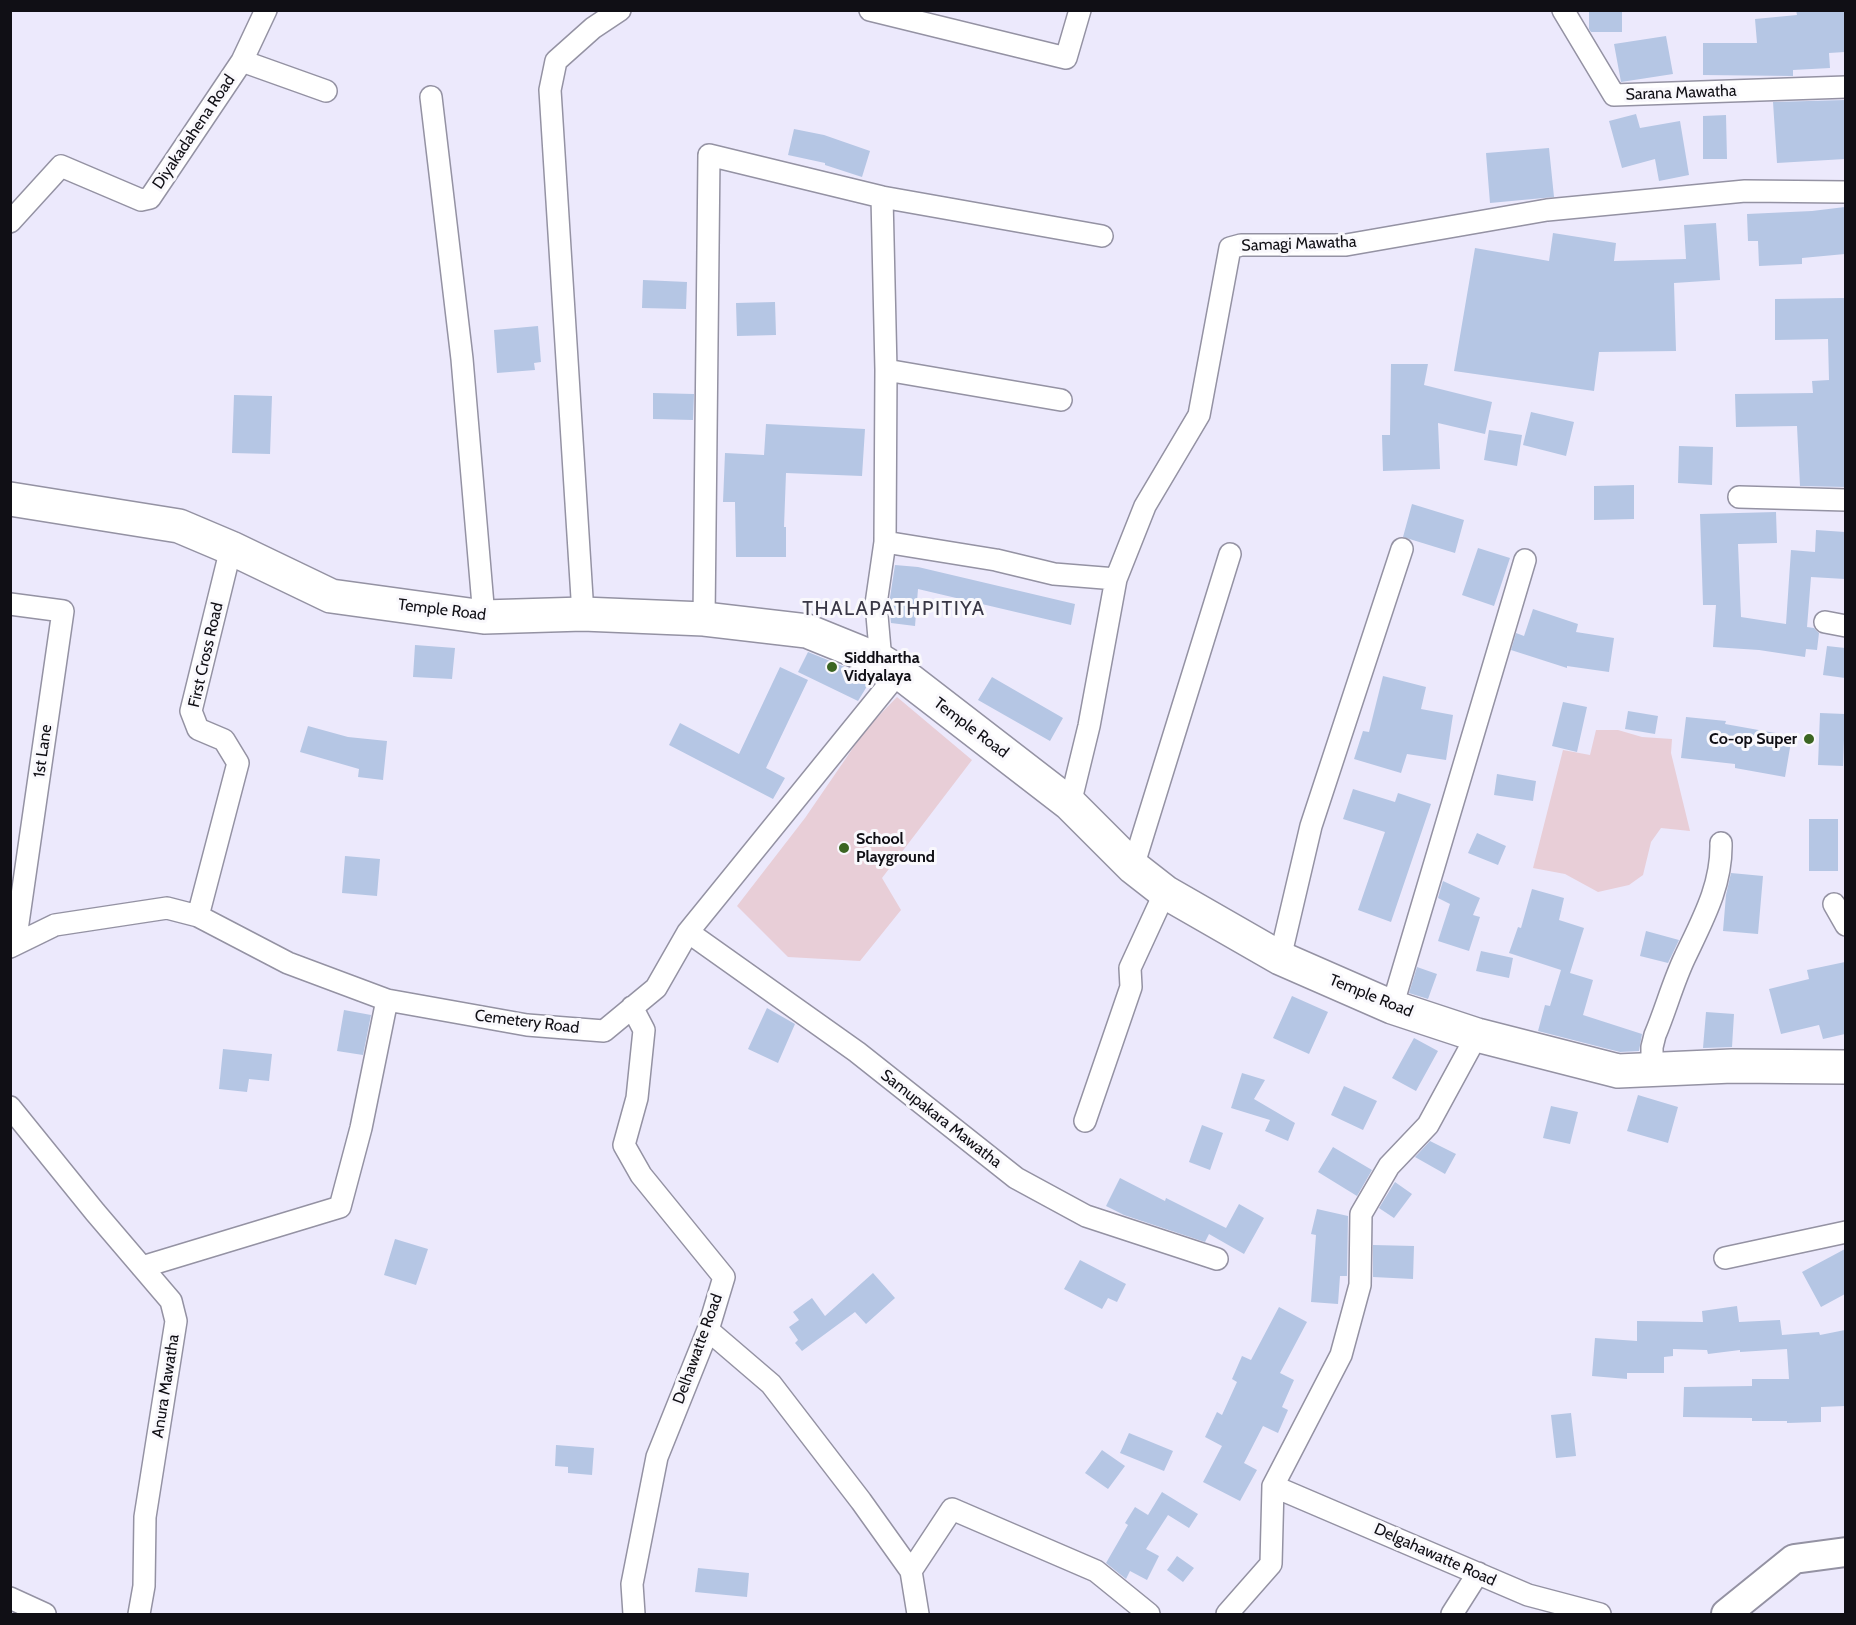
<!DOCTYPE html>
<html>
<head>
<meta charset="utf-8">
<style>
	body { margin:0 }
	#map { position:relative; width:1856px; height:1625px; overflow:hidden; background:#ece9fc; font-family:Cabin,sans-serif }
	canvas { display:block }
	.frame { position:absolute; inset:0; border:12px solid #100f15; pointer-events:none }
</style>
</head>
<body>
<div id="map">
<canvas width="1856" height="1625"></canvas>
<div class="frame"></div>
</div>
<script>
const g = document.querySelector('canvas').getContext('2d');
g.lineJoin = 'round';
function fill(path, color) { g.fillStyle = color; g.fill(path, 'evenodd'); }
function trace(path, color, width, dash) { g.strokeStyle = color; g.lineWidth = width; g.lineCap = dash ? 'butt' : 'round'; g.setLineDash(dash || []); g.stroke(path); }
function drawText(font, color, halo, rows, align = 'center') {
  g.font = font + ' Cabin,sans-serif'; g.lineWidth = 6; g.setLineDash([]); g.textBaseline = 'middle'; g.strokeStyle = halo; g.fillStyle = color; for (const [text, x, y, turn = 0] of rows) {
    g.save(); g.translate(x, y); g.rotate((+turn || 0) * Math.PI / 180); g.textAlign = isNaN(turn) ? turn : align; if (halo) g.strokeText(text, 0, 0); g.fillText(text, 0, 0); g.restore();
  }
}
fill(new Path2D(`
	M897,697L972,760L882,878L901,910L860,961L788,957L737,906L805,818L866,729Z
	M1596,730H1618L1642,737L1672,739L1671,753L1690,831L1661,828L1651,842L1643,875L1629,885L1598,892L1565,874L1533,868L1563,750L1590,755Z`), '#e8ced7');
fill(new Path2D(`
	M1589,10H1622V32H1591L1589,29Z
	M1796,10H1845V52L1829,53L1830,68L1793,70V76L1703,75V43H1757L1755,19L1797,15Z
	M1666,36L1673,74L1621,82L1614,44Z
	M1845,100V159L1777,163L1773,102Z
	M1636,114L1640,128L1680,121L1689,175L1659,181L1655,159L1622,168L1609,121Z
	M1726,115L1727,159H1703V116Z
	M794,129L824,135L870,151L862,177L825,165V163L788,155Z
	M1549,148L1554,197L1490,203L1486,153Z
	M1845,207V254L1802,258V264L1759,266L1758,241H1748L1747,214L1812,211Z
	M1716,223L1720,280L1674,283L1676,351L1599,352L1594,391L1454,371L1475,248L1549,261L1553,233L1616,243L1614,261L1686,259L1684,225Z
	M643,280L687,282L686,309L642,308Z
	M1845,298V487L1800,486L1797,426L1736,427L1735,394L1813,393L1812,381L1829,380L1828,339L1775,340V299Z
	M775,302L776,335L737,336L736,303Z
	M538,326L541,362L534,363L535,370L497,373L494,330Z
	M1391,364H1428L1424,385L1492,402L1485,434L1438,423L1440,469L1383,471L1382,435H1390Z
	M653,393L694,394L693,420L653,419Z
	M234,395L272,396L270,454L232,453Z
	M1531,412L1574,422L1566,456L1523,445Z
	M766,424L865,429L862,476L786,473L784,527H786V557H736L735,502H723L725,453L764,455Z
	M1489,430L1522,435L1517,466L1484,460Z
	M1679,446L1713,447L1712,485L1678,483Z
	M1634,485V519L1594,520V486Z
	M1412,504L1464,520L1455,553L1403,537Z
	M1776,512L1777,543L1738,544L1741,617L1786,624L1791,550L1815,552L1816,530L1845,532V579L1811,577L1807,627L1814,628L1819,633L1817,650L1806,649L1805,657L1759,650L1713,647L1716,605H1703L1700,514Z
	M1478,548L1510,558L1494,606L1462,595Z
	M895,565L918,567L1075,604L1071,625L918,589L915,626L891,623L889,604Z
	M1533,609L1578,624L1576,632L1614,638L1609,672L1567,666V668L1511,650L1516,633L1524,636Z
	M415,645L455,648L452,679L413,677Z
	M1827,646L1845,648V678L1823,675Z
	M808,652L872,678L858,701L798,672Z
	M780,667L808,680L766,768L785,778L773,799L669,745L680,723L739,754Z
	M1383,676L1426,687L1421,709L1453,715L1446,760L1407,754L1401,773L1354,759L1363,731L1369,732Z
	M992,677L1063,718L1050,741L978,700Z
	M1563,702L1587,707L1577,752L1552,746Z
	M1628,711L1658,716L1655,734L1625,729Z
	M1820,713L1845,714L1843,766L1818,765Z
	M1686,717L1726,721L1725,724L1792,736L1785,777L1735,768V764L1681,758Z
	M308,726L348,737L387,741L383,780L358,777L359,769L300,752Z
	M1497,774L1536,781L1533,801L1494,795Z
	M1353,789L1395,802L1398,793L1431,804L1391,922L1358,910L1385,832L1343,819Z
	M1809,819H1838V871H1809Z
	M1477,833L1506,846L1498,865L1468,853Z
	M345,856L380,859L377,896L342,893Z
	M1731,873L1763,876L1758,934L1723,931L1726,895Z
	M1443,881L1480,898L1473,915L1480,917L1469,951L1438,941L1450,904L1438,898Z
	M1532,889L1564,898L1559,920L1584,928L1570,973L1593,980L1583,1015L1642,1034L1639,1051L1620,1052L1538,1031L1545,1005L1550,1006L1561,970L1509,953L1518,927L1521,928Z
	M1646,931L1679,940L1668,963L1640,956Z
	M1481,951L1513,958L1509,978L1476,971Z
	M1845,962V1034L1823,1039L1819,1025L1781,1034L1769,989L1809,979L1807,970Z
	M1417,967L1437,974L1428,999L1409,993Z
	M1292,996L1328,1012L1309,1054L1273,1038Z
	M767,1008L795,1024L778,1063L748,1049Z
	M344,1010L371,1015L363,1055L337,1051Z
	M1706,1012L1734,1014L1732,1047L1703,1048Z
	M1414,1038L1438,1051L1416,1091L1392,1078Z
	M223,1049L272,1054L269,1081L249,1079L247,1092L219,1089Z
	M1242,1073L1265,1080L1254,1099L1295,1123L1288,1141L1265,1131L1270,1120L1231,1108Z
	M1344,1086L1377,1101L1363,1130L1331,1115Z
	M1638,1095L1678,1107L1668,1143L1627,1131Z
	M1551,1106L1578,1112L1570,1144L1543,1138Z
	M1202,1125L1223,1133L1210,1170L1189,1162Z
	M1430,1141L1456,1154L1445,1174L1415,1157Z
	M1333,1147L1372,1170L1357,1196L1318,1172Z
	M1120,1178L1165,1201L1166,1198L1226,1228L1239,1204L1264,1218L1244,1254L1209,1234L1205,1242L1124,1215L1106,1206Z
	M1395,1182L1412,1194L1394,1218L1379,1208Z
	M1317,1209L1348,1216L1347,1276H1340L1338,1304L1311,1302L1316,1235L1311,1234Z
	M395,1239L428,1249L416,1285L384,1275Z
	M1373,1245L1414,1246L1413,1279L1373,1277Z
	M1845,1249V1294L1821,1307L1802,1272Z
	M1080,1260L1126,1284L1117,1302L1108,1298L1102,1309L1064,1289Z
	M873,1273L895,1298L866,1324L855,1312L802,1351L795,1343L798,1340L789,1327L799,1320L793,1312L812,1298L825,1316Z
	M1737,1306L1739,1322L1780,1320L1782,1335L1819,1332L1820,1335L1845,1330V1406L1821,1407V1422L1787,1423V1421H1752V1418L1683,1417L1684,1387L1752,1386V1379H1789L1787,1349L1740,1352V1350L1708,1354L1707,1350L1673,1349V1356L1664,1357V1373H1627V1379L1592,1376L1595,1338L1637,1341V1321L1703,1322L1702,1311Z
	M1279,1307L1307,1322L1280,1373L1294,1380L1282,1407L1288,1410L1278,1433L1263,1426L1244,1463L1257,1470L1240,1501L1203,1482L1222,1446L1205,1437L1217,1412L1222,1415L1237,1382L1232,1379L1242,1356L1251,1360Z
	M1571,1413L1576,1456L1556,1458L1551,1415Z
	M1129,1433L1173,1451L1164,1471L1120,1453Z
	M556,1445L594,1448L592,1475L568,1473V1467L555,1466Z
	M1102,1450L1125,1466L1108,1489L1085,1473Z
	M1162,1492L1198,1514L1189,1528L1168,1515L1146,1549L1159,1556L1147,1580L1130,1571L1126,1579L1106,1563L1128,1525L1125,1523L1135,1507L1148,1515Z
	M1177,1556L1194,1568L1183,1582L1167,1570Z
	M698,1568L749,1573L747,1597L695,1592Z`), '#b5c6e4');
const street = new Path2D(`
	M870,10L1066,58L1080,10
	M1563,10L1614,95L1846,87
	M242,61L326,91
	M431,97L462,359L484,617
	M10,222L61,166L141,200L150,198L242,61L266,10
	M886,370L1061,400
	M1739,497L1846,500
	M885,542L996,560L1054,574L1116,579L1145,506L1199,415L1230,248L1241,245H1346L1547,210L1745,191L1846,192
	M10,604L63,611L15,944
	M583,614L550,90L556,61L593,28L620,10
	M704,619L709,155L882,197L1102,236
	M1825,622L1846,626
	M881,661L876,604L885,542L886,370L882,197
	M1070,804L1089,726L1116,579
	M1133,867L1230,554
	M1834,904L1846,925
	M198,916L238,763L224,740L198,729L191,711L231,548
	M688,932L857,1052L1016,1178L1086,1216L1217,1259
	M10,947L55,925L167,908L198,916L288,963L387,1000L527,1025L604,1031L656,988L688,932L899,672
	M1280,958L1311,826L1402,549
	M632,1007L644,1030L637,1098L624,1145L641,1175L724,1277L708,1330L657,1457L632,1584L634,1614
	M1392,1007L1525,560
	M1652,1070V1047L1655,1035C1666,1009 1673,982 1685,957C1703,919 1722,885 1721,843
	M10,1107L95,1212L171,1301L176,1321L145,1517L144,1586L139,1614
	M1085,1121L1131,987L1130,968L1165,892
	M1725,1258L1846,1232
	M142,1267L340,1207L361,1128L387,1000
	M708,1330L771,1384L861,1501L911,1571
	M1273,1486L1528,1595L1600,1614
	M10,1598L45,1614
	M918,1614L911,1571L952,1509L1096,1571L1149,1614
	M1227,1614L1271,1564L1273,1486L1341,1355L1360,1285L1361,1214L1389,1166L1428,1125L1477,1035
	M1452,1614L1478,1573`);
const secondary = new Path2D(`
	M1726,1614L1794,1559L1846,1552`);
const primary = new Path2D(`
	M10,499L179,526L231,548L331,596L484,617L583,614L704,619L807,631L881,661L899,672L1070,804L1133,867L1165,892L1280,958L1392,1007L1477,1035L1618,1071L1732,1066L1846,1067`);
trace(street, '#9492a3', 24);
trace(secondary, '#9492a3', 32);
trace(primary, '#9492a3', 36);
trace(street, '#fff', 21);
trace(secondary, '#fff', 28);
trace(primary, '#fff', 33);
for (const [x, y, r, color] of [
	[832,667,6,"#3b6522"],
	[1809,739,6,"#3b6522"],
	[844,848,6,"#3b6522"]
]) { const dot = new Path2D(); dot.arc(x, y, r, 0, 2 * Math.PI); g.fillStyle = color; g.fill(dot); trace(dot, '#f9f8fc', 2); }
drawText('16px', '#100f15', '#f9f8fc', [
	["Sarana Mawatha",1681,93,-2],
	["Diyakadahena Road",194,132,-56],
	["Samagi Mawatha",1299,244,-2],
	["Temple Road",442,610,7],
	["First Cross Road",206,655,-77],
	["Temple Road",971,728,37],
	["1st Lane",43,751,-82],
	["Temple Road",1371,996,22],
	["Cemetery Road",527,1022,7],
	["Samupakara Mawatha",941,1119,38],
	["Delhawatte Road",698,1349,-70],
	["Anura Mawatha",166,1386,-81],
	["Delgahawatte Road",1435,1555,24]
]);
drawText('bold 16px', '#100f15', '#f9f8fc', [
	["Siddhartha",844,658],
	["Vidyalaya",844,676],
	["Co-op Super",1797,739,"right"],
	["School",856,839],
	["Playground",856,857]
], 'left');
g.letterSpacing = '1.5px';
drawText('20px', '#393745', '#f9f8fc', [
	["THALAPATHPITIYA",894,609]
]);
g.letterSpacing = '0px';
</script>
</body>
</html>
